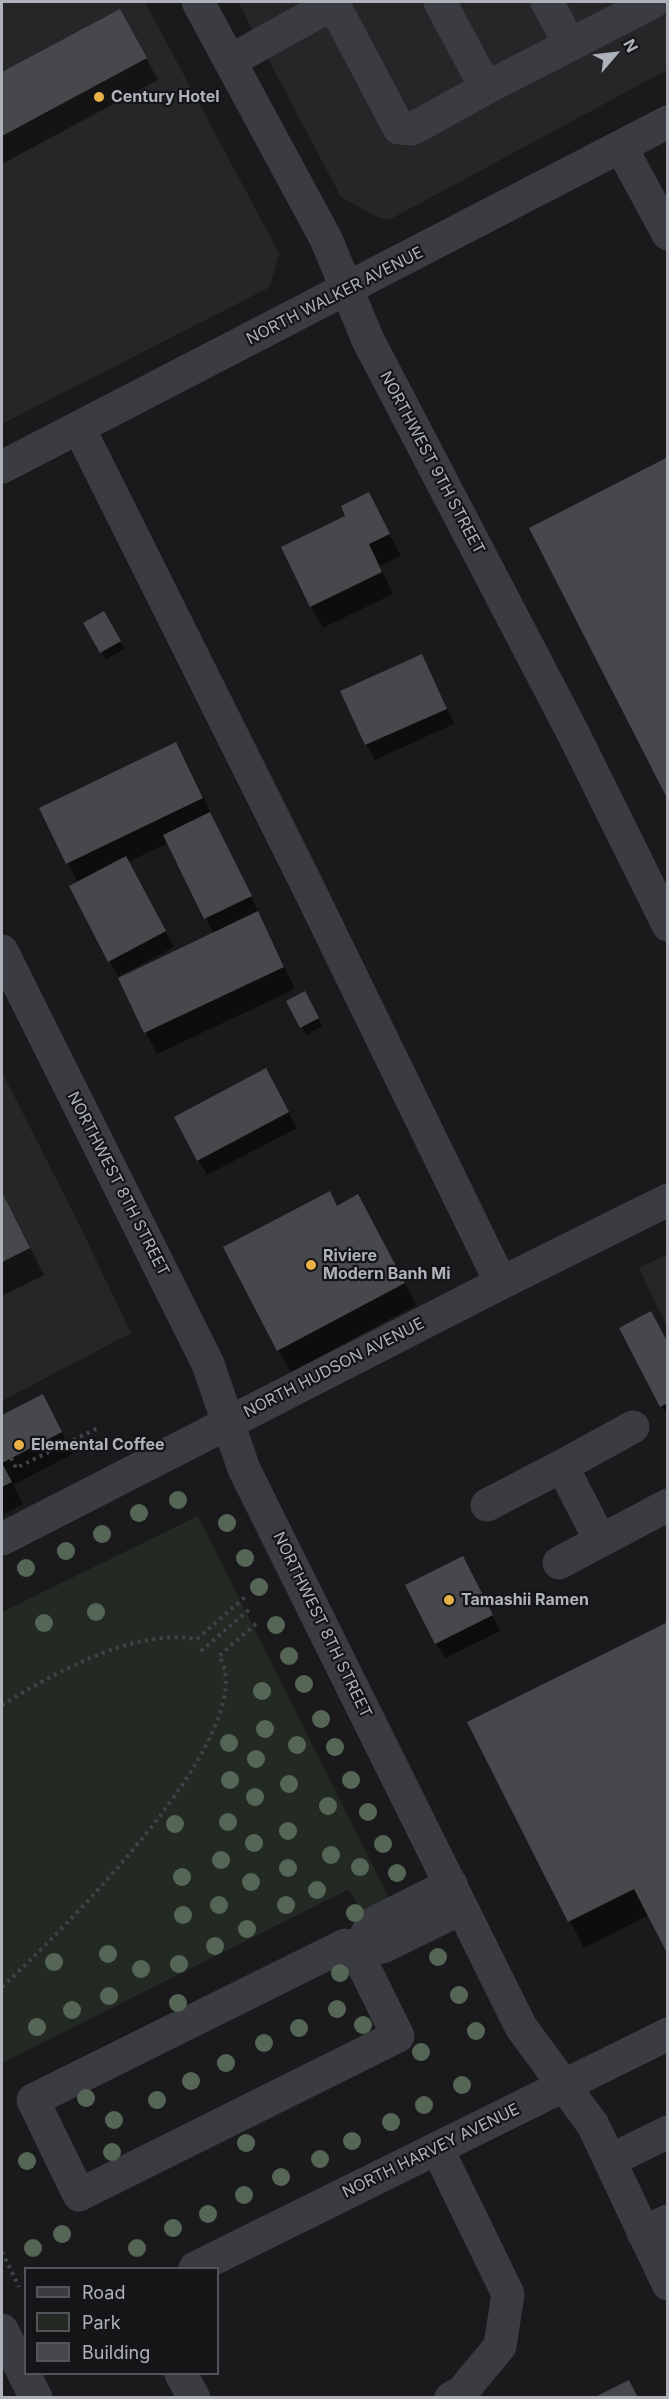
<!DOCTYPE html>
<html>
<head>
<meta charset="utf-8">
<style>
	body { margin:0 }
	#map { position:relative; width:669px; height:2399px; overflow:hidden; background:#1a1a1c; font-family:Inter,sans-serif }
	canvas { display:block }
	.frame { position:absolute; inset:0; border:3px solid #adb2bb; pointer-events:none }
	.legend { position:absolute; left:24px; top:2267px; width:195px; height:108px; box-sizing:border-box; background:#151517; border:2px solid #525459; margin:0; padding:8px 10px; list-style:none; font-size:18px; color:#adb2bb }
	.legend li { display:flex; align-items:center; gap:12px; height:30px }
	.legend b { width:30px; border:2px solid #525459 }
	.north { position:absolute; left:585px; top:24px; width:60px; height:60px; -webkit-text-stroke:4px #151517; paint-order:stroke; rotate:62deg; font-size:16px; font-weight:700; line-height:24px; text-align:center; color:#adb2bb }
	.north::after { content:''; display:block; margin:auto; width:21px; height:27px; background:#adb2bb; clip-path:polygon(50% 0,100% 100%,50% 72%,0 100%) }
</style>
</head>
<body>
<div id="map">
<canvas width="669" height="2399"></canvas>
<div class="frame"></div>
<ul class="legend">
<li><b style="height:8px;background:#3b3c41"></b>Road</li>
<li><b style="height:16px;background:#222a23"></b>Park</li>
<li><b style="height:16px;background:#47484c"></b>Building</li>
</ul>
<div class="north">N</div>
</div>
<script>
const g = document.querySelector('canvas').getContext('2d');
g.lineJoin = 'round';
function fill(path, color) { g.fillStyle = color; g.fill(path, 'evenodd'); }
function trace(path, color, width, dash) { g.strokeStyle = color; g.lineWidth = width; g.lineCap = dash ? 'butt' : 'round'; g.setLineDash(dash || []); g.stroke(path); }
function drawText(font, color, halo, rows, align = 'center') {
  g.font = font + ' Inter,sans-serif'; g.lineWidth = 4.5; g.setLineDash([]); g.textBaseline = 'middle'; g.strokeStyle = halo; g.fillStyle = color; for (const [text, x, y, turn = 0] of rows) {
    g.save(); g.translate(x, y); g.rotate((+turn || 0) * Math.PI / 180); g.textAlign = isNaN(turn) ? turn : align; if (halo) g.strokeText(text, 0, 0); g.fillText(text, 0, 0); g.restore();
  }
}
fill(new Path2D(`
	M2,2H145L279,253L270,287L2,424Z
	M238,2H667V70L389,220L377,217L341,197Z
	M2,1072L79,1224L131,1333L2,1401Z
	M667,1254V1327L639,1268Z`), '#262629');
fill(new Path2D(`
	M198,1516L390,1900L363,1915L349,1889L2,2063V1612Z`), '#222a23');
fill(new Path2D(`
	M120,11L158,80L2,164V74Z
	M369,494L401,556L380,566L393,594L323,628L311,606L347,516Z
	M104,613L124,649L106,659L85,623Z
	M430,671L454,724L375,760L366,744Z
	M176,744L188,765L295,989L157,1054L110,961L78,883L41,808ZM168,843L214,934L120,978L119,976L174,947L128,862Z
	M304,993L322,1026L306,1035L288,1001Z
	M274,1085L297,1128L207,1175L198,1160Z
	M2,1192L44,1275L2,1296Z
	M337,1207L370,1218L416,1305L291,1372L278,1350Z
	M668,1344V1417L661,1406Z
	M43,1396L73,1454L13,1485L23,1504L2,1515V1417Z
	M471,1573L500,1631L445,1658L436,1643Z
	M668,1624V1951L649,1915L584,1948L469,1723Z`), '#0007');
fill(new Path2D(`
	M120,9L147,58L2,136V72Z
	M668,457V800L529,528Z
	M369,492L390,534L369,544L382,572L310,607L281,547L345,516L341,506Z
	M104,611L121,641L100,653L83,623Z
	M422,654L447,709L365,745L340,691Z
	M176,742L203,798L66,864L39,808Z
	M210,812L252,896L204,919L163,835Z
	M126,856L166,931L108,962L69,886Z
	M258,911L284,967L144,1033L118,978Z
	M305,991L319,1018L300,1028L286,1001Z
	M266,1068L289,1112L197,1161L174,1117Z
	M330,1191L337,1206L358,1194L405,1283L277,1351L223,1247Z
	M2,1192L30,1248L2,1262Z
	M651,1311L668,1343V1403L660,1407L619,1328Z
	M43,1394L62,1432L2,1463L12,1482L2,1487V1415Z
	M463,1556L493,1615L435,1644L405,1585Z
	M668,1622V1950L666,1951L634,1889L568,1922L467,1722Z
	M629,2380L638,2398H593Z`), '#47484c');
trace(new Path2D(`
	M11,1458L16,1468L100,1427
	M201,1651L251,1608
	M2,1705C55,1673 133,1628 197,1639L245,1597
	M2,1987C54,1939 266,1731 219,1656L258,1622
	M2,2252L19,2287`), '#414348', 4, [3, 4.5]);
trace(new Path2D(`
	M198,2L326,239L368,340L574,735L668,925
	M440,2L486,88L653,2
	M547,2L570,45
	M333,3L399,128L412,129L488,87
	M230,61L336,2
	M621,147L668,234
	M79,428L306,883L501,1283
	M2,467L668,122
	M2,951L208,1364L244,1469L521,2027L593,2125L668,2284
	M487,1505L562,1466
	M2,1539L501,1283L668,1200
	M600,1540L562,1466L633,1427
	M559,1563L668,1505
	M362,1943L372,1924L451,1884
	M345,1945L354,1947L398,2036L79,2195L33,2100Z
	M354,1947L362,1943L383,1947L462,1908
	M437,2148L508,2294L500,2346L462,2392L451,2398
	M611,2160L668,2132
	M643,2233L668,2221
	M195,2268L668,2034
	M2,2330L36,2398
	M181,2374L194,2398`), '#3b3c41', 33);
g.fillStyle = '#556657';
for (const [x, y] of [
	[178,1500],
	[139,1513],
	[227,1523],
	[102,1534],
	[66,1551],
	[245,1558],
	[26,1568],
	[259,1587],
	[96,1612],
	[44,1623],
	[276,1625],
	[289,1656],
	[304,1684],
	[262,1691],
	[321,1719],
	[265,1729],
	[229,1743],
	[297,1745],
	[335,1747],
	[256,1759],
	[230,1780],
	[351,1780],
	[289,1784],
	[255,1797],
	[328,1806],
	[368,1812],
	[228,1822],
	[175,1824],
	[288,1831],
	[254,1843],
	[383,1844],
	[331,1855],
	[221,1860],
	[360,1867],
	[288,1868],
	[397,1873],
	[182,1877],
	[251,1882],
	[317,1890],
	[219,1905],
	[286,1905],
	[355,1913],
	[183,1915],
	[247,1929],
	[215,1946],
	[108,1954],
	[438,1957],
	[54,1962],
	[179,1964],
	[141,1969],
	[340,1973],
	[459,1995],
	[109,1996],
	[178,2003],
	[337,2009],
	[72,2010],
	[363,2025],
	[37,2027],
	[299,2028],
	[476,2031],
	[264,2043],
	[421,2052],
	[226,2063],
	[191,2081],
	[462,2085],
	[86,2098],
	[157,2100],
	[424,2105],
	[114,2120],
	[391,2122],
	[352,2141],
	[246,2143],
	[112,2152],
	[320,2159],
	[27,2161],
	[281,2177],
	[244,2195],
	[208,2214],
	[173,2228],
	[62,2234],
	[33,2248],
	[137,2248]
]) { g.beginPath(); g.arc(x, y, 9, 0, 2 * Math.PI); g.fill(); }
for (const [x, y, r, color] of [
	[99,97,6,"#e8b047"],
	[311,1265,6,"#e8b047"],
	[19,1445,6,"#e8b047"],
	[449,1600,6,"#e8b047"]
]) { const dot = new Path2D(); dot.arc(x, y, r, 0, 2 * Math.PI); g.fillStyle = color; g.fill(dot); trace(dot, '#151517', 2); }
drawText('bold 16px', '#adb2bb', '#151517', [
	["Century Hotel",111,97],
	["Riviere",323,1256],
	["Modern Banh Mi",323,1274],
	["Elemental Coffee",31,1445],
	["Tamashii Ramen",461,1600]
], 'left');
drawText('16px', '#adb2bb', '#151517', [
	["NORTH WALKER AVENUE",335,296,-27],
	["NORTHWEST 9TH STREET",432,463,62],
	["NORTHWEST 8TH STREET",118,1184,63],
	["NORTH HUDSON AVENUE",334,1368,-27],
	["NORTHWEST 8TH STREET",322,1625,64],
	["NORTH HARVEY AVENUE",431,2151,-26]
]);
</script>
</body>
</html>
